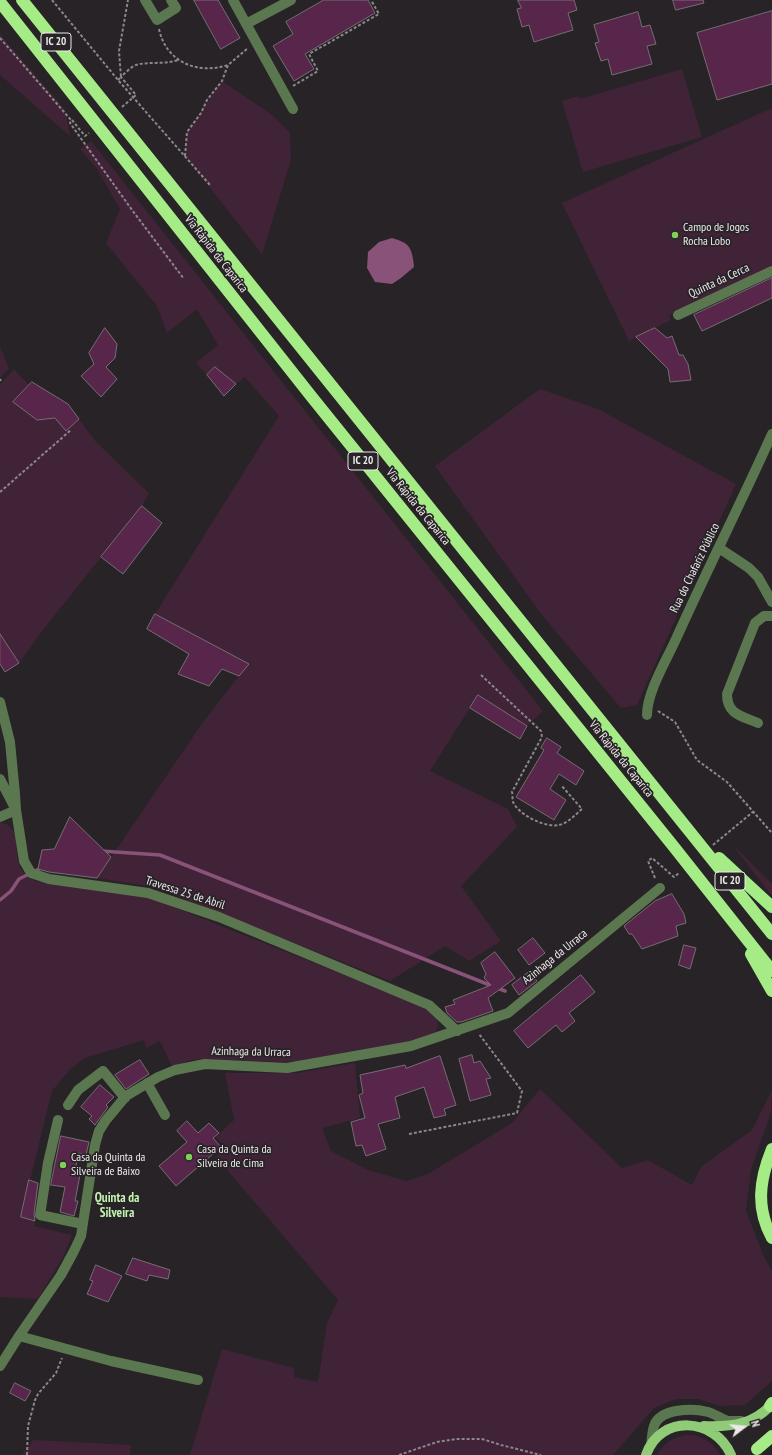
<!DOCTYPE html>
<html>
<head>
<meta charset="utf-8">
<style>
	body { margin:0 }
	#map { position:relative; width:772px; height:1455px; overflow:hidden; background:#282326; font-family:"PT Sans Narrow",sans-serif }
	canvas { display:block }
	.north { position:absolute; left:724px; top:1407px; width:40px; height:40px; -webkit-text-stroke:3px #282326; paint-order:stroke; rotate:74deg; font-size:11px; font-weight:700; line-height:16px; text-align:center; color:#ede9eb }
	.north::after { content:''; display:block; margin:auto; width:14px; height:18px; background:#ede9eb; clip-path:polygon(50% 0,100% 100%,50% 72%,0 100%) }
</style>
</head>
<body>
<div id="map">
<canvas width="772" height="1455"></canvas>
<div class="north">N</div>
</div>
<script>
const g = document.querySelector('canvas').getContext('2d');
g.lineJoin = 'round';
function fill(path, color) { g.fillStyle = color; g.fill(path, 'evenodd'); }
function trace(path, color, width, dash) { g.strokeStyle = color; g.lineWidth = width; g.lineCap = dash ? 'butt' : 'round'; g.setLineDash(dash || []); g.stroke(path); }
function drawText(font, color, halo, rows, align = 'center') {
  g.font = font + ' "PT Sans Narrow",sans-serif'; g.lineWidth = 3.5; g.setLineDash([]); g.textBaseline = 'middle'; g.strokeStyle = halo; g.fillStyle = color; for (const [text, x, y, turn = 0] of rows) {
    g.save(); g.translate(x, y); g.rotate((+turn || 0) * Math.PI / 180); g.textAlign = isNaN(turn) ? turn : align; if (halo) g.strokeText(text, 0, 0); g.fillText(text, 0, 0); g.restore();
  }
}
fill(new Path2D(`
	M0,34L65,110L70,136L0,75Z
	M682,69L702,137L583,172L562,101L579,96L580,99Z
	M222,81L272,115L290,133L291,160L262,254L185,156L187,132Z
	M772,108V267L669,315L671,320L629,341L562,203Z
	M91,141L543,711L527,726L478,695L430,771L508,809L517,827L461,886L501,941L469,961L445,946L390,981L154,887L97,878L201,725L248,664L155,614L279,416L245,377L236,384L215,367L207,375L196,363L218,345L197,309L167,333L157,306L106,243L120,209L97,169L80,149Z
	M0,347L9,368L0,378Z
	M14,369L29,385L13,402L37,420L55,418L66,430L79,419L96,442L149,493L142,506L46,626L19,663L0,634V385Z
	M540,389L598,409L736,484L637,705L621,708L541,614L435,466Z
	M0,822C32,830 0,869 39,882L126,891L156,900L422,1006C433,1014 444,1020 434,1035L396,1046L363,1049L301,1061L285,1062L205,1059L192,1060L172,1066L160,1041L146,1048L144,1040L85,1058L70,1069L52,1091L21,1217L35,1221L34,1226L72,1235L63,1257L38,1299L0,1297Z
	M731,843L772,884V896Z
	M355,1063L360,1118L322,1128L331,1151L368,1170L406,1181L428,1174L512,1123L540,1089L622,1168L648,1160L692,1185L701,1167L752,1130L772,1090L771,1112L751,1170L746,1211L764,1257L772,1271V1381L745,1405L720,1406L698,1399H676L654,1408L613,1455H190L222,1349L294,1368V1377L318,1382L327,1323L338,1300L216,1157L224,1146L216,1137L234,1120L225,1073H297Z
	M687,1435C702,1435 713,1442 721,1455H657C663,1443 673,1437 687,1435Z
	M33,1440L131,1445L130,1455H22Z`), '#412338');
fill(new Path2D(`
	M392,238C410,243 412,248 414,267L401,278L392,284L375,282L367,268L368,252L379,242Z`), '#895278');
trace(new Path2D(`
	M101,851L160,855L505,991
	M0,900L11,891L19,879L43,867`), '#895278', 3.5);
const building = new Path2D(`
	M194,0H218L240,38L221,49Z
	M324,0H368L375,13L305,54L314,69L294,81L273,46L293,34L286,22Z
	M518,0H574L577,10L568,13L573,30L534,42L529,25L522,27L517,9L521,8Z
	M673,0H703L704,3L676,10Z
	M772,11V84L717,100L697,33Z
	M638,12L642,27L650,25L656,44L647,46L652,64L612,75L608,59L601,61L595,43L599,42L594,25Z
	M772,278V298L702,331L694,315Z
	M105,328L117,344L115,358L106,367L117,379L101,397L81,376L94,364L89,353Z
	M655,328L667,338L672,336L679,355H683L688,364L691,380L670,382L668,369L636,337Z
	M215,367L236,384L224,396L207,375Z
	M32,382L68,404L79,419L66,431L55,418L37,420L13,402Z
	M142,506L162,523L123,574L101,557Z
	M155,614L249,664L239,676L222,669L209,686L178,674L189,654L147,629Z
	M0,634L19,663L5,672L0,664Z
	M478,695L527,726L520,739L470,708Z
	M547,738L561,747L557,753L584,771L576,785L559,774L550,789L566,800L554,820L516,797L544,750L541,748Z
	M70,817L111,857L97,878L49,872L38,869L42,850L54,849Z
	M672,894L684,914L686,923L676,926L678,936L642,949L632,934H629L624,926L655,901Z
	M533,938L545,953L529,965L518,950Z
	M684,945L696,948L690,969L679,965Z
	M495,952L515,978L488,998L493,1011L461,1022H457L447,1013L445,1007L455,1004L453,1000L491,985L484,978L486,974L481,963Z
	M529,972L537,981L519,995L512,985Z
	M581,975L595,992L569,1013L575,1021L562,1032L556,1025L528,1048L514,1031Z
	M472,1055L474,1063L480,1061L491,1078L486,1079L491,1095L470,1101L459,1059Z
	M440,1056L456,1105L444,1109L446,1115L434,1118L424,1087L395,1097L400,1118L378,1124L386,1149L366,1156L362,1145L356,1146L351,1122L365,1118L359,1095L363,1093L360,1075L405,1065L406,1068Z
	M140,1060L149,1074L126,1089L115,1075Z
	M100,1085L114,1097L106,1105L108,1107L95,1125L89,1119L92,1116L81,1107Z
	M187,1121L198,1133L209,1123L219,1133L213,1138L221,1147L176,1186L159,1166L187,1142L177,1131Z
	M61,1136L89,1142L86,1155L78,1153L75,1174L80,1175L75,1201H78L74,1216L60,1212L65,1187L51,1185Z
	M29,1180L38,1183L34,1214L35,1221L21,1217Z
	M133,1258L170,1270L168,1279L149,1275L147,1281L126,1274Z
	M96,1265L122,1276L108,1302L87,1294L93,1281L90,1280Z
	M15,1383L31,1391L25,1401L10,1393Z`);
fill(building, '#59264b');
trace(building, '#746e72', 1);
trace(new Path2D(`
	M52,0L118,80L210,185
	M159,29C166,62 197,75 228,65
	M0,38L71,120L70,123L132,210L184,279
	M118,80L121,77L119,51L128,0
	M293,86L318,71L309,54L379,14L371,0
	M122,107L136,95L121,77C125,73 131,67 136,65C150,61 164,65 178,60
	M72,120L85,136L89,133
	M185,156L187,132L201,113L207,100L222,81L228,65L248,48
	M0,381L1,379
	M0,492L71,430
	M481,675L541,731L542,737L512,792C513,795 512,799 513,802C519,815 545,828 559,825C568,823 575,815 582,809L561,785
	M658,711L675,722L697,760L727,782L772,833
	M713,845L754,811
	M655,878L648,861L652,858L674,877L679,873
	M409,1134L517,1113L522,1091L479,1034
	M27,1455L28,1426L35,1400L38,1394L56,1373L62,1358
	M399,1455L437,1442L456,1439H482L501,1445L541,1455`), '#8c878a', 2, [3, 2]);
trace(new Path2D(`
	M145,0L157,20L176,8L171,0
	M233,0L293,109
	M246,24L291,0
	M678,315L772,271
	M719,548L749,568L758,577L772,602
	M0,702L10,742L15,794L16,810L24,861L31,873L49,879L148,893L219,917L429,1005L457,1031
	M647,715C647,692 666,661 676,639C707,570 741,503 772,434
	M758,723C742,716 727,715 727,694L755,623L764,616H772
	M0,779L16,810L0,817
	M147,1083L165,1115
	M68,1105L78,1090L103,1071L125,1098
	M58,1120L48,1163L40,1215L83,1224
	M19,1336L111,1361L198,1380
	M0,1366L19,1336L61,1275L74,1251L81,1236L95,1145L99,1131L106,1120L126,1096L158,1077L175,1070L205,1064L287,1068L411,1046L508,1013L660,888
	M651,1445C652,1439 652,1432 654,1426C660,1408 693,1408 708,1412C715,1414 721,1419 728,1421C732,1421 737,1421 741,1421`), '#5b7750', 10);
trace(new Path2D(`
	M704,1426C731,1427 753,1425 772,1404
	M646,1455C660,1414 715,1417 731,1455`), '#90cb77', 10);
trace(new Path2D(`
	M22,0L772,934
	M0,2L311,396L674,847L772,971
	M719,858L772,907
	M751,954L772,991
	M772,1149C759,1181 756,1208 772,1238
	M770,1406L772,1403
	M757,1449L772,1436`), '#a5ec86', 12);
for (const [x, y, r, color] of [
	[675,235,4,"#7dd154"],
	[189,1157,4,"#7dd154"],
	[63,1165,4,"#7dd154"]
]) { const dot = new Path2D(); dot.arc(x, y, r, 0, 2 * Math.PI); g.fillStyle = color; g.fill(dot); trace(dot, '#282326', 1.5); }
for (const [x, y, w] of [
	[56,42,30],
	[363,461,30],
	[730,881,30]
]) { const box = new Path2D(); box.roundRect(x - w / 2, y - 9, w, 18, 3); g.fillStyle = '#282326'; g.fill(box); trace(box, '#ede9eb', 1); }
drawText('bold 11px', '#ede9eb', null, [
	["IC 20",56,42],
	["IC 20",363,461],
	["IC 20",730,881]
]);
drawText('12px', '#ede9eb', '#282326', [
	["Campo de Jogos",683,228],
	["Rocha Lobo",683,242],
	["Casa da Quinta da",197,1150],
	["Silveira de Cima",197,1164],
	["Casa da Quinta da",71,1158],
	["Silveira de Baixo",71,1172]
], 'left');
drawText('12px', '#ede9eb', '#282326', [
	["Via Rápida da Caparica",216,254,52],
	["Quinta da Cerca",719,281,-25],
	["Via Rápida da Caparica",418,507,51],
	["Rua do Chafariz Público",695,568,-64],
	["Via Rápida da Caparica",621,759,51],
	["Travessa 25 de Abril",185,893,18],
	["Azinhaga da Urraca",555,957,-39],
	["Azinhaga da Urraca",251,1052,1]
]);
drawText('bold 13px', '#c4f3b1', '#282326', [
	["Quinta da",117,1198],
	["Silveira",117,1213]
]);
</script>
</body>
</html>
